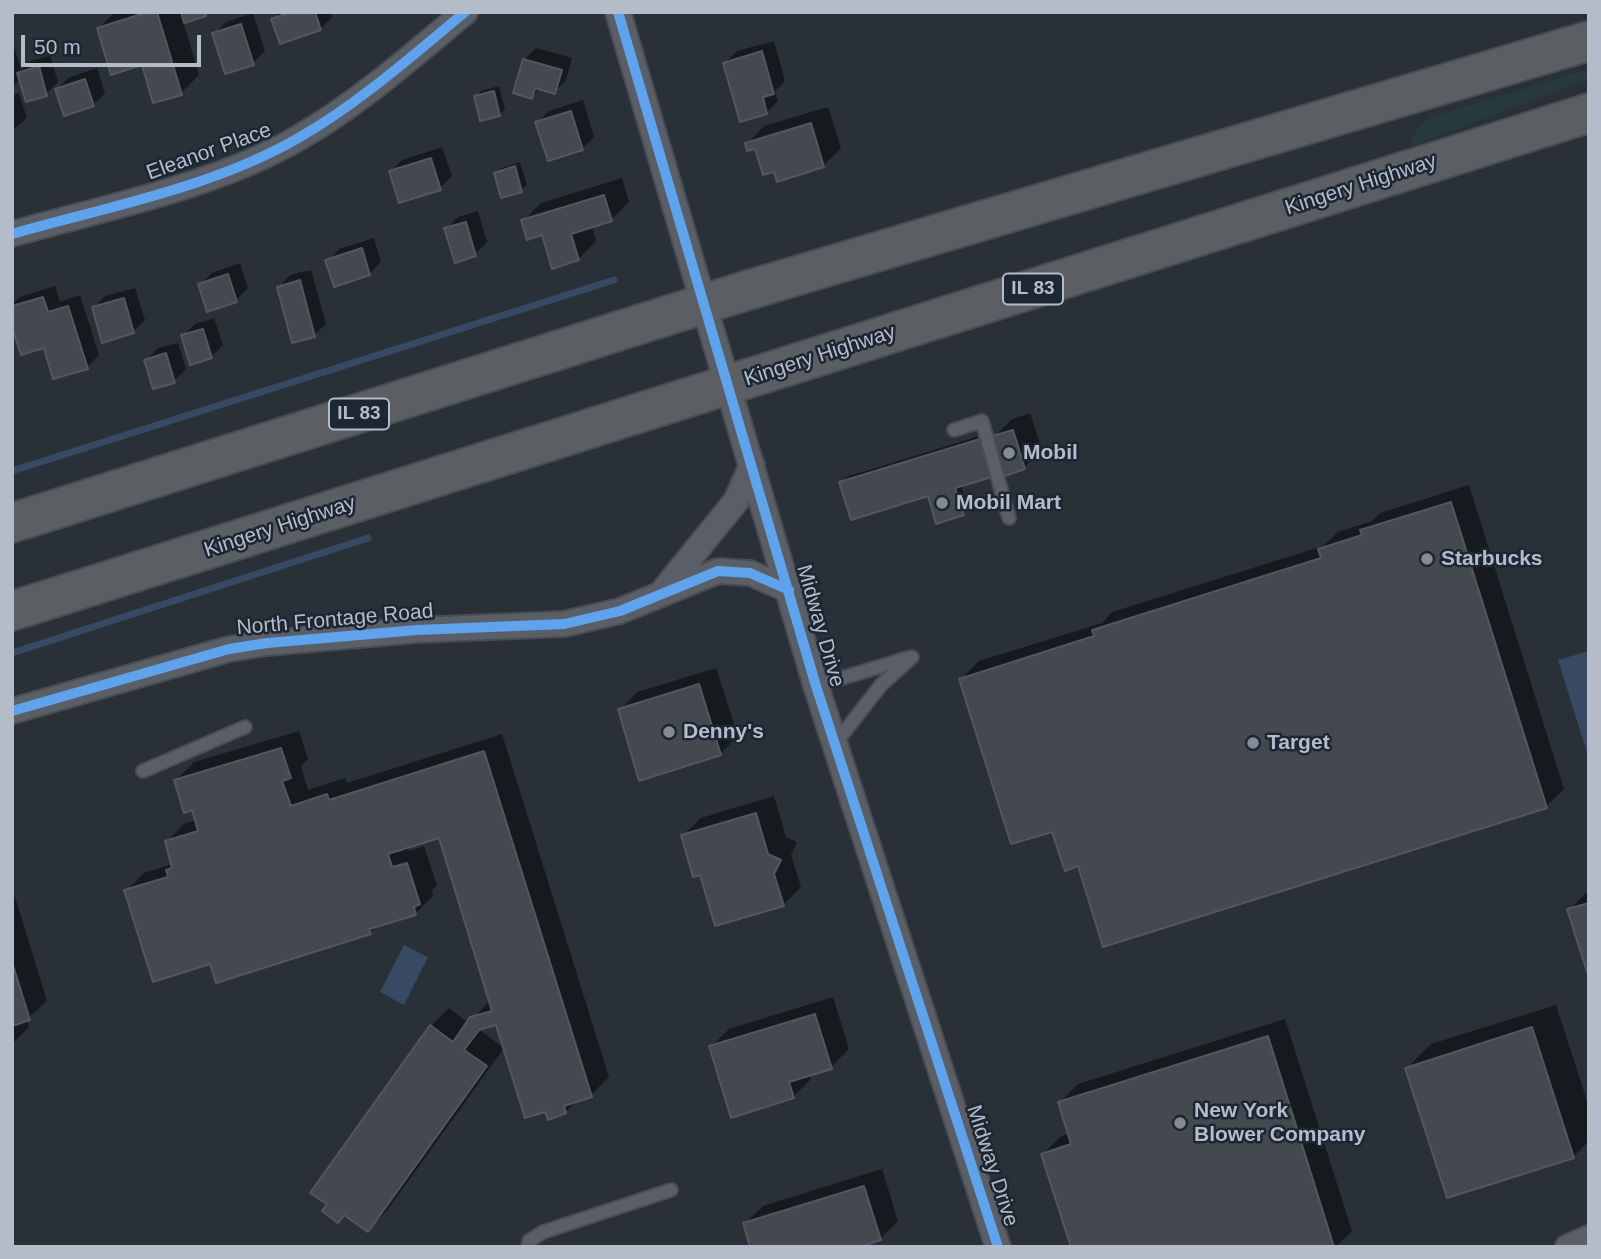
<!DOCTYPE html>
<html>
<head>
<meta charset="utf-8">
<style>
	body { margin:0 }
	#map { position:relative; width:1601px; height:1259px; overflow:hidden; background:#2a3038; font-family:Arial,sans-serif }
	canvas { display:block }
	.frame { position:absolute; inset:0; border:14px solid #b4bcc9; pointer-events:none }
	.scale { position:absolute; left:21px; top:35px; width:180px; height:32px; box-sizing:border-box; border:4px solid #b4bcc9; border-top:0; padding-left:9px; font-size:21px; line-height:24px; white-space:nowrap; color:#b4bcc9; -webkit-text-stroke:5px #1d2633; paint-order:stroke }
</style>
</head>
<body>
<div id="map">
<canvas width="1601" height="1259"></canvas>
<div class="frame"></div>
<div class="scale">50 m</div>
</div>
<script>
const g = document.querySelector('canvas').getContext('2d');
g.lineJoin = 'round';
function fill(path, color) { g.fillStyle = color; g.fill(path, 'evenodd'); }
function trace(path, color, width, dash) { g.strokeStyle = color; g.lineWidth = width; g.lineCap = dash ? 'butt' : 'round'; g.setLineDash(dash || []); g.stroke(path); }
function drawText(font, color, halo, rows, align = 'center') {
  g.font = font + ' Arial,sans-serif'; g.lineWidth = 5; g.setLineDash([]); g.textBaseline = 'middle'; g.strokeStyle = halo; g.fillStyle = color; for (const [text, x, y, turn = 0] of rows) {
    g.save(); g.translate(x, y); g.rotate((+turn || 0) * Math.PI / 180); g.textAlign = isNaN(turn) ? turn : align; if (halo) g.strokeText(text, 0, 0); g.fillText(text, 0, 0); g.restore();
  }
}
fill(new Path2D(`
	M1589,69V79L1413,145L1410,142L1419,127L1431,117Z`), '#273a3e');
fill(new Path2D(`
	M1589,651V759L1558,660Z
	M404,945L428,957L404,1005L380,992Z`), '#384963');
fill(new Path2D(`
	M115,12H208L183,21L199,75L181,93L99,28Z
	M280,12H330L332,17L320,29L273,20Z
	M253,13L265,51L253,63L214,34L226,22Z
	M774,41L785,81L775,91L778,101L766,113L725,63L737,51Z
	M14,46L21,70L30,61L50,56L58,82L46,94L20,79L12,87ZM46,62L47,65L30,70V67Z
	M536,48L572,58L566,80L554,92L540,88L531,97L524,60Z
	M97,68L105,93L93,105L57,89L68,78Z
	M499,86L505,109L500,114L476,96L481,91Z
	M19,93L27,118L12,131V96Z
	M583,100L594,137L582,149L537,123L549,111Z
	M828,107L841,148L823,166L775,169L756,147L747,144L764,126Z
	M442,147L452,176L440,188L391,171L402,160Z
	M520,162L527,185L521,190L496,173L501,168Z
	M622,178L629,202L611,220L592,226L596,241L578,259L523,221L541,203Z
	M478,211L487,242L475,254L446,229L458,217Z
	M374,238L381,262L369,274L327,261L339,249Z
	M240,263L248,288L236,300L200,284L212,273Z
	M311,270L326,324L314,335L279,287L290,275Z
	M55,286L60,302L80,295L99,355L87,367L45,346L12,321V305L20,297Z
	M135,288L145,320L133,332L93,308L105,296Z
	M214,318L223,345L211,357L183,336L195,324Z
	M178,343L186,369L174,381L146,360L158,348Z
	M1030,413L1042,450L1024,467L994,437L1012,419Z
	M986,434L996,470L961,485L968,509L963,514L929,494L841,483L846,477Z
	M1469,485L1564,789L1546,806L1079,864L1053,829L961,679L979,661L1102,623L1112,612L1323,546L1338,532L1372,521L1380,513Z
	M716,668L738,736L720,754L620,710L637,692Z
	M299,731L308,759L301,766L308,790L345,778L347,783L502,734L609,1077L591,1095L578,1100L565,1112L498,1023L484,1027L481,1031L504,1048L386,1212L368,1230L312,1192L431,1026L449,1008L469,1023L490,1000L440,836L408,846L409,851L424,846L437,885L432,890L433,896L415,914L378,925L370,933L211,962L126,891L144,873L173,864L167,842L184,824L197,820L193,808L176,780L194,762Z
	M774,796L786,837L797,842L791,855L801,887L783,905L701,873L683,835L701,818Z
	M12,887L47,1001L27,1019L29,1027L12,1044Z
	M1589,890V972L1569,910Z
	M833,997L849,1049L831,1067L809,1074L811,1079L793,1097L711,1047L729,1029Z
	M1556,1005L1589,1107V1141L1573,1157L1407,1068L1431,1044Z
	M1285,1019L1352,1231L1336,1247H1072L1043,1154L1061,1136L1070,1134L1060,1102L1078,1084Z
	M882,1169L898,1221L880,1239L745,1223L763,1206Z`), '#0007');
trace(new Path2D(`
	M12,471L614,280
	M12,653L368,538`), '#384963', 7);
const building = new Path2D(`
	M148,12H157L182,95L153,103L142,65L111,75L97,28Z
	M181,12H205L206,16L184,23Z
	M291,12H315L321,30L280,44L271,19Z
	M241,24L254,65L225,74L212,33Z
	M762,51L774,94L763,97L767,114L740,122L723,63Z
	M523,59L562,70L555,94L535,88L532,99L513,93Z
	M39,66L47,96L26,102L17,73Z
	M85,79L94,106L64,116L55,89Z
	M494,91L500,116L480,121L474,96Z
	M571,111L583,150L548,161L535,122Z
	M811,123L824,167L777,182L774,172L763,175L755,149L747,151L745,143Z
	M431,158L441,190L399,203L389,171Z
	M515,166L522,192L501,198L494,173Z
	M604,195L612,221L571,234L579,260L552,269L542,235L527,240L521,220Z
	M466,222L476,256L455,263L444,228Z
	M362,248L370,275L334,287L325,260Z
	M228,274L237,302L207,312L198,284Z
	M300,280L315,337L292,343L277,287Z
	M43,297L48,312L68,306L88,369L53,379L44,348L21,355L12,327V306Z
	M124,298L134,333L102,343L92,307Z
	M203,329L212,358L190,365L181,335Z
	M166,353L175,383L153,389L144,360Z
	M1013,430L1025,469L1005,476L992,436Z
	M980,439L992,477L955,488L964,515L936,524L928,496L851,520L839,482Z
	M1451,502L1547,808L1103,947L1078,866L1065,871L1052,832L1011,844L959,679L1094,636L1092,630L1321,558L1318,549L1362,535L1360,530Z
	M699,684L721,755L639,781L618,709Z
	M281,748L291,778L282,781L291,806L327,794L329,800L484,751L592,1097L564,1106L566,1113L548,1120L545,1112L525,1118L496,1025L479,1030L464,1050L487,1066L368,1232L344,1215L338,1223L322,1211L327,1204L310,1193L430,1025L453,1042L470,1017L492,1011L439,838L388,854L392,867L407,863L420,904L414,907L416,915L369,929L371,934L216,983L210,964L153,982L124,890L168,877L166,870L172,868L165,841L198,831L192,810L184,813L174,780Z
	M756,813L768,854L781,860L774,874L784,906L715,926L700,875L693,877L681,835Z
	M1589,903V978L1567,909Z
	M12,962L30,1020L12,1026Z
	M815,1014L832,1069L789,1082L794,1098L731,1118L709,1046Z
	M1532,1027L1574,1158L1447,1198L1405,1068Z
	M1268,1036L1334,1247H1071L1041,1154L1071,1144L1058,1102Z
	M864,1186L881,1240L860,1247H750L743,1223Z`);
fill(building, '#444950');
trace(building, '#52575f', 2);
const service = new Path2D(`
	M954,430L982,421L1009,518
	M816,686L908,658
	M835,744L881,685L912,657
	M143,771L245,727
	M528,1247L529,1241L543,1232L671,1190`);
const minor = new Path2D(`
	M618,12L816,686L998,1247
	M12,234C106,207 215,187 300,137C359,103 412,56 465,12
	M664,590L736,501L752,465
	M12,711L229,649L267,643L417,630L564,624L620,611L718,571L750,573L789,590
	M1568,1247L1589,1238`);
const trunk = new Path2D(`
	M12,523L745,291L1589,41
	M12,611L1589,113`);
trace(service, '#484c53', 16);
trace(minor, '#484c53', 28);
trace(trunk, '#474c53', 42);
trace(service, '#5a5e66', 12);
trace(minor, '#5a5e66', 24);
trace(trunk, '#5b5f64', 38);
trace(new Path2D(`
	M618,12L816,686L998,1247
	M12,234C106,207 215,187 300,137C359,103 412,56 465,12
	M12,711L229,649L267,643L417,630L564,624L620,611L718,571L750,573L789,590`), '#60a3ed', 10);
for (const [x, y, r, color] of [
	[1009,453,7,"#848b96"],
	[942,503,7,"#848b96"],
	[1427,559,7,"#848b96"],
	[669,732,7,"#848b96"],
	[1253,743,7,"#848b96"],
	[1180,1123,7,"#848b96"]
]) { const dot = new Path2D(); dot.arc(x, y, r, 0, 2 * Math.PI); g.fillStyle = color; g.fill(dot); trace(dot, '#1d2633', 2.5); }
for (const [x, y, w] of [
	[1033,289,60],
	[359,414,60]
]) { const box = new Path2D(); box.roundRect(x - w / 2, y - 15.5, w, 31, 5); g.fillStyle = '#1d2633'; g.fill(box); trace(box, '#b4bcc9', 2); }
drawText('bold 19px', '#b4bcc9', null, [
	["IL 83",1033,289],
	["IL 83",359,414]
]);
drawText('21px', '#b4bcc9', '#1d2633', [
	["Eleanor Place",209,152,-20],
	["Kingery Highway",1361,185,-18],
	["Kingery Highway",820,356,-18],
	["Kingery Highway",280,527,-18],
	["North Frontage Road",335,620,-5],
	["Midway Drive",820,626,74],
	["Midway Drive",992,1166,72]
]);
drawText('bold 21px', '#b4bcc9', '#1d2633', [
	["Mobil",1023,453],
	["Mobil Mart",956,503],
	["Starbucks",1441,559],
	["Denny's",683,732],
	["Target",1267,743],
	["New York",1194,1111],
	["Blower Company",1194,1135]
], 'left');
</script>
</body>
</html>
